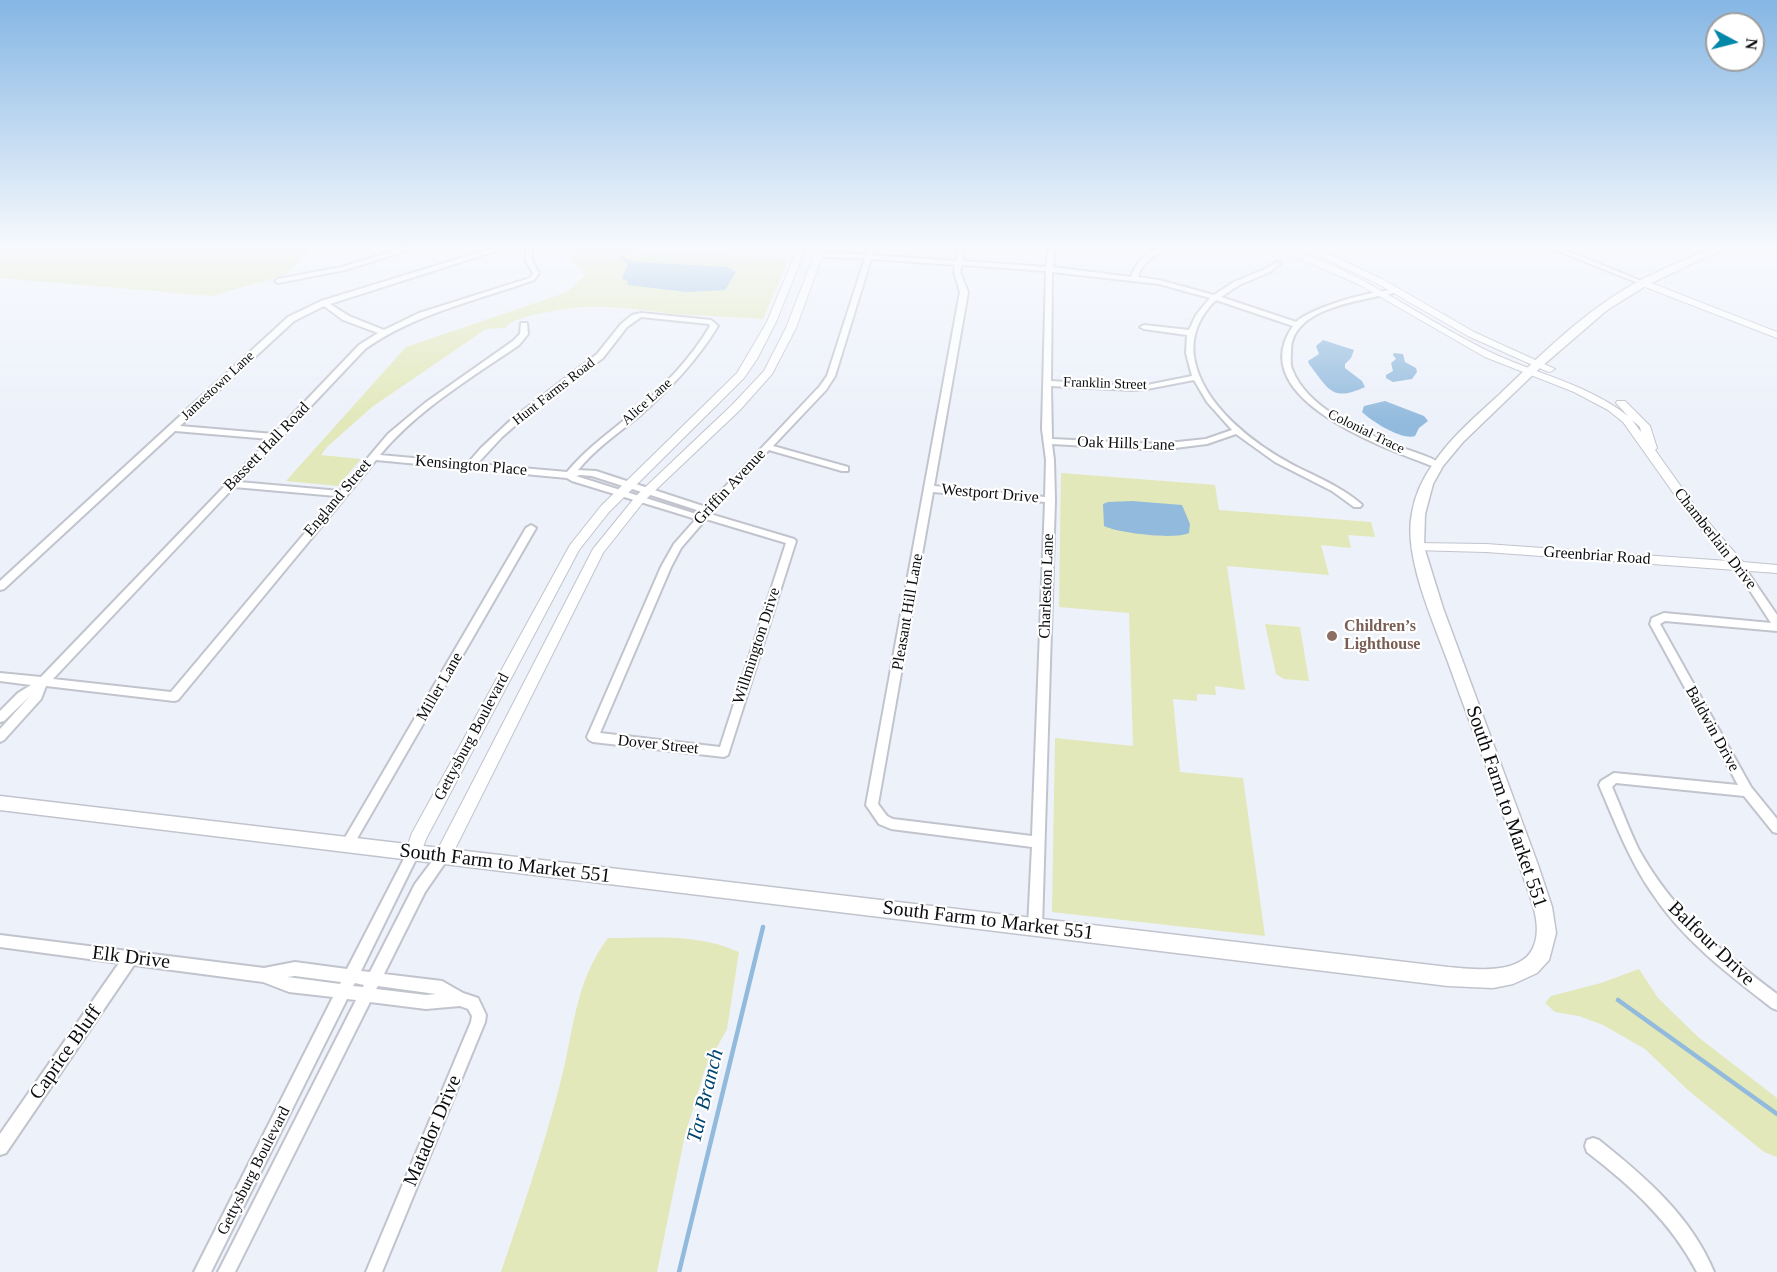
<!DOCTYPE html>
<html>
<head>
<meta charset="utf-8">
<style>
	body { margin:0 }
	#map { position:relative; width:1777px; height:1272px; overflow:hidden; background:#edf1fa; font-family:"Times New Roman",serif }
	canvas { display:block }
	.north { position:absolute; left:1705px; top:12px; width:60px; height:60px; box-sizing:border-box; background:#fff; border:2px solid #9d9e9f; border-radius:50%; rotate:97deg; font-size:16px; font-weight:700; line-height:24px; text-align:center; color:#0b0c0f }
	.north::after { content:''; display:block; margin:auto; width:21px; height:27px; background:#0287a9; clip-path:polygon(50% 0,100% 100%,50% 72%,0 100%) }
</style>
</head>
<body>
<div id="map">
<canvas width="1777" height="1272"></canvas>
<div class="north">N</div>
</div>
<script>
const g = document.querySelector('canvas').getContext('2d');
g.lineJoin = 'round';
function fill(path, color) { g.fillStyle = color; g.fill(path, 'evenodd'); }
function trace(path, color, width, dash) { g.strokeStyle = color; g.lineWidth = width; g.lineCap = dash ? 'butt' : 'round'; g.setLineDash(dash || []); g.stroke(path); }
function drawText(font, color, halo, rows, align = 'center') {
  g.font = font + ' "Times New Roman",serif'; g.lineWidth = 4.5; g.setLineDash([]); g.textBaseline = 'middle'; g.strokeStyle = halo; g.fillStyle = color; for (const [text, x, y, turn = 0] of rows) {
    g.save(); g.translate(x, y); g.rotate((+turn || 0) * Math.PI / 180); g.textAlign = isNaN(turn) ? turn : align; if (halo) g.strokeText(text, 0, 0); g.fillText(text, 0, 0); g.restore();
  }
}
fill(new Path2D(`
	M318,245L285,275L212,296L0,278V245Z
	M538,245H588L789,259L763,319C733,317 704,316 675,314C646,311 617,306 588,307C571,308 514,314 505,328L486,329L372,407L327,447L321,455L361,459L338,486L286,481L406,347L559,295L570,290L585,275L571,259L570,253L537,256Z
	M1061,473L1215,485L1219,510L1371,522L1375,537L1348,535L1351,548L1321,545L1329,575L1227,566L1245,690L1215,686L1216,695L1197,694V701L1173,699L1180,772L1243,778L1265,936L1052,912L1055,738L1133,746L1129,613L1059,607Z
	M1265,624L1300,627L1309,681L1284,679L1276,674Z
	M608,938C651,938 698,933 739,952L727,1029L705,1069L685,1135L657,1272H501C522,1210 544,1147 560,1084C574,1032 574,983 608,938Z
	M1639,969L1658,998L1698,1037L1777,1098V1157L1764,1152L1689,1091L1645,1049L1603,1025L1579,1016L1555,1012L1545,1003L1551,996L1601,983Z`), '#e2e8b9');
fill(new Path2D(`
	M618,255L635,262L727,267L736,272L725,290L687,292L628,285L627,280L622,279L628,264Z
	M1323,340L1354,350L1351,358L1345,364V368L1362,381L1365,387C1332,402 1329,390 1309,364L1308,361L1319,354L1316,346Z
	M1394,353L1403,354L1405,362L1416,368L1417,372L1412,379L1393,382L1386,378V375L1393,371L1391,363L1396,359L1393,355Z
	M1385,401L1424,416L1428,421L1419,428L1415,436C1403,441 1371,421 1362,412L1364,406Z
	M1132,501L1182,505L1190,524L1189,533C1175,540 1118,533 1104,526L1103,504L1108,502Z`), '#91badd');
trace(new Path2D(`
	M1618,1000L1777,1114
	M679,1272L763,927`), '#91badd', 4.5);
const minor = new Path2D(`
	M413,245H425L345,270L278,283L275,281L278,279L342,267Z
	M503,245H514L330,304L349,316L384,330L419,313L530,278L533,273L526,261V245H532V261L539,273L534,280C476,301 416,313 365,349L239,482L340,491L388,434L425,403L513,341L520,334L521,323H527L528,334L519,345C471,378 417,410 380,455L468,463L481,448L512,419L597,354L621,324L632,315L641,313L711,320L718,326C696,362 669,390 638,417C617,434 595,449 578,470L596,471L703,506L705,508L820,386L827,376L865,258L819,257L816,255L819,253L866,254L869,245H875L872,255L956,261L959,245H965L962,261L1046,267L1049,245H1055L1053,267L1131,277C1137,258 1154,245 1173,245C1158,255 1144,258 1138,277L1159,280L1214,295L1234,282L1265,269L1277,262L1280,264L1270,272L1239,285L1221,297L1296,322C1312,307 1376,289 1398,290V292C1366,300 1291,306 1291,351C1291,357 1290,364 1292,369C1307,409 1364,433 1401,447C1414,453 1432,456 1442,465L1441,467H1435C1387,449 1242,399 1293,326L1216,300C1200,315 1191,335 1194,357C1202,406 1256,446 1297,467C1319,478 1341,487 1360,503L1362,505L1360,507H1354L1332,491L1275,462L1236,434L1207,444L1159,450L1052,444L1054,460L1055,500L1042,927L1040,931L1035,933L1030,931L1028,927L1032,847L891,829L879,824L866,805L960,292L954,272L955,265L871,259L835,376L826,390L773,446L848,467V471H842L769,450L710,514L794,539L796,541L728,755L724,757L593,742L589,740L587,737L661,567L674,544L696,519L572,481L567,478L376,460L178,700L174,701L46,686L41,699L4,740L0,742V729L30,696L4,721L0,722V711L18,693L31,685L0,681V673L41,677L270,439L175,431L4,589L0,590V581L288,317L321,301ZM962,265L1046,271L1042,429L1046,460L1045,497L934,486L968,292L960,272ZM1052,272L1159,284L1210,298L1196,315L1189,330L1144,325L1140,327L1144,329L1187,335L1186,353L1192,376L1147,385L1132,386L1051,381ZM324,306L343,320L378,333L359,345L274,434L180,426L294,321ZM641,317L709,324L710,326C690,360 663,387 633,413C610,432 586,449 567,472L477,464L502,437L518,423L603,358L627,327ZM1194,380L1207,402L1232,430L1206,439L1159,444L1052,439L1051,386L1132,390L1147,389ZM580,475L592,476L697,510L698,513H693L576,476ZM234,487L336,496L171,692L53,679ZM933,492L1045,502L1032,836L893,819L887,816L878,804ZM706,519L786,543L720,747L600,733L671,567L681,548Z
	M1543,245H1553L1646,283L1641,284Z
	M531,525L536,528L351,849L347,851L343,849L341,845L343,841L526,528Z
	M1739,563L1742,564L1777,615V631L1665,621L1660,624L1751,787L1777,819V833L1773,832L1744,796L1616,783L1612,787C1621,807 1629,830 1639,850C1673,911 1722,953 1777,994V1010L1772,1008C1728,974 1683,940 1652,893C1629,860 1615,822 1599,785L1601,781L1614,773L1738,785L1650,624L1652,618L1664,613L1771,623L1734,566Z
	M413,847L417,849L419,853L361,971L370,972L415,884L439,852L443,850L447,852L449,856L447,860L425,892L384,974L442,981L463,993L478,998L486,1015L485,1022L382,1272H366L471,1022L472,1016L468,1009L460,1006L426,1009L370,1002L235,1272H218L356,1000L347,999L211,1272H194L333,997L289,992L263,982L134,965L6,1153L0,1155V1134L119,963L0,947V935L264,968L295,962L347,969L409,849ZM295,976L341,982L340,984L287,977ZM355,983L364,985L363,987L353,986ZM378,986L436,994L426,995L376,989Z
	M1593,1138L1599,1140C1645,1177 1691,1216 1714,1272H1697C1671,1222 1631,1186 1587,1152L1585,1146L1587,1140Z`);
const tertiary = new Path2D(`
	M799,245H807L776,322L757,359L744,378L609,512L579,550L426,839L419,858L413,860L407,858L405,853L412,833L570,545L601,506L737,373L767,322Z
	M818,245H826L796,328L772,374L740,410L644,501L603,553L449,861L443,863L437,861L435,856L437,851L593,549L636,496L732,405L764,371L786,328Z
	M1268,245C1287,245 1303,253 1320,260C1379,285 1431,323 1488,351C1535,374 1586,383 1628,416L1616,403L1617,401H1625L1650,426L1657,448L1655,450L1697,509L1743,562L1777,565V573L1486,552L1413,550L1411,547L1417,543L1486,544L1728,561L1689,515L1623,422L1608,410L1574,392L1485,357L1358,284ZM1632,420L1640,427L1641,432Z
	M1327,253L1384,280L1474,332L1555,369L1550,372L1546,371L1468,336L1378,284L1324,258L1323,256Z
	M1640,281H1646L1777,332V338L1640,285Z`);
const secondary = new Path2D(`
	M1719,245H1732L1647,285L1607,310L1542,366L1463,442L1443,466L1433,484L1425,514L1424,547L1443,608L1538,865L1552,907L1556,933L1549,960L1537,973L1513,984L1493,988L1448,986L0,810V796L1448,967C1472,969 1520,976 1533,948C1544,925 1529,895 1522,873C1501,802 1473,732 1448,662C1433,621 1403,555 1412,513C1415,495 1423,478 1433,464C1451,437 1476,416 1500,394C1543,353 1587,309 1639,281C1665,267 1693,257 1719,245Z`);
trace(minor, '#c1c4cd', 4);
trace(tertiary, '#c1c4cd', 2);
trace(secondary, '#c1c4cd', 3);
fill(minor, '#fff');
fill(tertiary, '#fff');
fill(secondary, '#fff');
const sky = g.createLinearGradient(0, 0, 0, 424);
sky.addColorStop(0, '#85b6e4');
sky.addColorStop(0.58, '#f7f9fd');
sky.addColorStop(1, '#f7f9fd00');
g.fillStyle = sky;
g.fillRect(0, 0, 1777, 424);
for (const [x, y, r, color] of [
	[1332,636,6,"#8d6e63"]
]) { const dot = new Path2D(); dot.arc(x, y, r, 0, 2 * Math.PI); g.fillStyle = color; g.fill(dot); trace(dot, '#fff', 2); }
drawText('14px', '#0b0c0f', '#fff', [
	["Franklin Street",1105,384,2],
	["Jamestown Lane",218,386,-43],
	["Hunt Farms Road",554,392,-38],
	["Alice Lane",647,402,-42],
	["Colonial Trace",1366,432,26]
]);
drawText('16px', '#0b0c0f', '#fff', [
	["Oak Hills Lane",1126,444,2],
	["Bassett Hall Road",267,447,-46],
	["Kensington Place",471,466,5],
	["Griffin Avenue",730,487,-47],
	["Westport Drive",990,494,5],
	["England Street",338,498,-50],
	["Chamberlain Drive",1715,539,52],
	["Greenbriar Road",1597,556,4],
	["Charleston Lane",1047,586,-88],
	["Pleasant Hill Lane",908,612,-80],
	["Willmington Drive",757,646,-72],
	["Miller Lane",440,687,-60],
	["Baldwin Drive",1712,729,61],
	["Gettysburg Boulevard",472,737,-62],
	["Dover Street",658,745,6],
	["Gettysburg Boulevard",254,1171,-63]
]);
drawText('bold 16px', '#785e54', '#fff', [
	["Children’s",1344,627],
	["Lighthouse",1344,645]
], 'left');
drawText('20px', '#0b0c0f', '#fff', [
	["South Farm to Market 551",1506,807,71],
	["South Farm to Market 551",505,864,7],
	["South Farm to Market 551",988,921,7],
	["Balfour Drive",1711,944,44],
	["Elk Drive",131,958,7],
	["Caprice Bluff",66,1053,-55],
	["Matador Drive",433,1131,-67]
]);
drawText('italic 21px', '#004572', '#fff', [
	["Tar Branch",706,1096,-76]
]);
</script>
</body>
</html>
